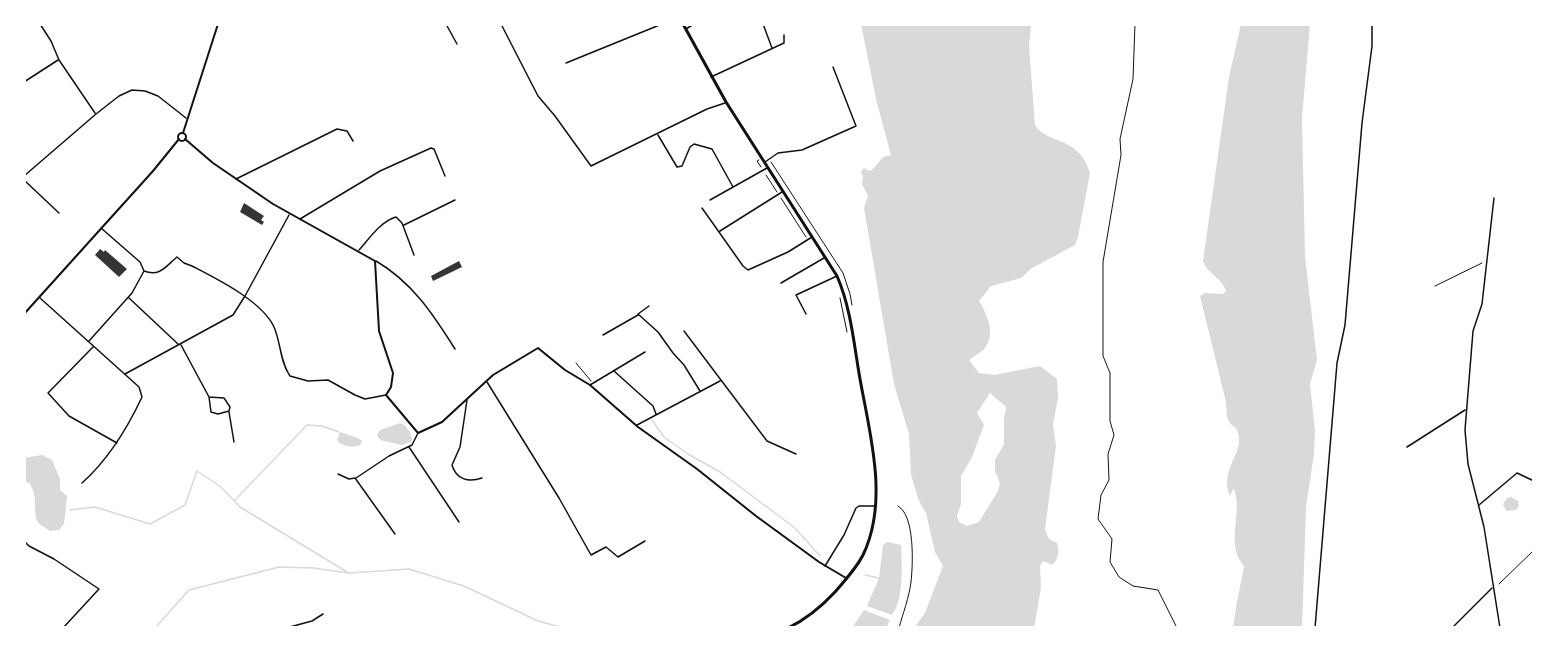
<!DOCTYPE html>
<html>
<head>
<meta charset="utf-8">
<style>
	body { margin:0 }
	#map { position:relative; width:1558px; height:652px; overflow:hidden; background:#fff; font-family:"Libre Baskerville",serif }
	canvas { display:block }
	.frame { position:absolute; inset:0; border:26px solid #fff; pointer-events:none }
</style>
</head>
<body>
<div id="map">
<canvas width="1558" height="652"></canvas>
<div class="frame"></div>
</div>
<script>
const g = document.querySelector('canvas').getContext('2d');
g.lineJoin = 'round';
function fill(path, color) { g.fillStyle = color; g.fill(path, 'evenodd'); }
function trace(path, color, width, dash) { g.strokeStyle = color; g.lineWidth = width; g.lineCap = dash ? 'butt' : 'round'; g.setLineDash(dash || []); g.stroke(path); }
fill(new Path2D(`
	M861,24H1031L1029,46L1035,125C1047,145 1079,135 1090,173L1078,237L1075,245L1032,268L1021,278L991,286L979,301C987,314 996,334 985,348C982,352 974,356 969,360L979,373L994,375L1040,366L1057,379L1058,398L1053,424L1056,446L1045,529L1049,539L1057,543C1060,551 1058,560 1052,565L1043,561L1040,566L1041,588L1034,628H914L925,613L943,566L935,552L926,513L919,501L911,475L909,434L894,384L864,208L868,196L862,184L863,176L861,172L864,168L869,171L872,170L883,157L891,155L876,99ZM990,393L1005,406L1006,410L1004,417V444L995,460V471L1000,483L998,491L979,522L967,526L959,522L957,516L961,504V476L972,457L984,425L977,413Z
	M1241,24H1310L1302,118L1305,257L1317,360L1310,384L1315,431L1314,454L1306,507L1302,628H1233L1237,602L1244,567C1242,563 1238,558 1237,554C1230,533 1242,510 1234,489H1233L1230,496C1218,467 1249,451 1236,428C1225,422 1227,413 1226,402L1200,296L1205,293L1223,294L1226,291C1222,278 1207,273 1203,261L1229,77Z
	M400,423C406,425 411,432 412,439L411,442L402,445L380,440L377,435L380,430Z
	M340,432L358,438L362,441L361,444C354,449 343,446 337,441Z
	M42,455L52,460L60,479V490L67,496L64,524L59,530L50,531L38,523C32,510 39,496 29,483L24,482V458Z
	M1511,497L1518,501L1519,506L1516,510L1506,511L1503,504L1507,498Z
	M887,542L901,545C902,564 904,599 892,615L867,606L879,578L883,545Z
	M864,610L890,620L886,628H852Z`), '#d9d9d9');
trace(new Path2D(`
	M652,420L664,437L688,454L720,472L795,528L820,556
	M235,500L307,425L322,426L339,432
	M70,510L95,507L150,524L185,505L197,471L221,487L240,507L347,572
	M865,575L879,578
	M155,628L189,590L279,567L313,568L349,573L409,569L464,586L538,621L564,628`), '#d9d9d9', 1.5);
fill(new Path2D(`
	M244,203L264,216L261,220L264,222L262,225L240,212Z
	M100,249L104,252L105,250L127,269L119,277L95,255Z
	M459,261L462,267L433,281L431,276Z`), '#353535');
trace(new Path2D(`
	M1135,24L1133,79L1120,139L1121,155L1103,262V356L1110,373V421L1114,435L1108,454L1109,480L1101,495L1098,519L1112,539L1110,562L1119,577L1133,586L1158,590L1177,628
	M759,160L757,161L761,167
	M771,162L843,273L850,294L852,305
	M766,175L777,192
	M781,198L806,237
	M1435,286L1482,263
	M840,298L847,332
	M576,363L591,381
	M898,506C915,515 913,564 911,582C909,598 903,613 899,628
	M1499,584L1534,550`), '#111', 1);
trace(new Path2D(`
	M40,24L51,41L59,60L95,113
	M446,24L457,44
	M501,24L538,96L555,116L591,166L707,109L725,103
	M763,24L772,48
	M686,29L694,24
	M566,63L662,24
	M711,77L784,43V35
	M24,82L58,60
	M658,135L677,167L682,166L690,147L694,144L712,149L733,187
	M765,162L778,153L802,150L856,126L833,67
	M24,176L96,114L119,96L132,90L145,91L158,96L186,118
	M236,179L337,129L347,131L353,141
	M24,180L59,213
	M1494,198L1482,304L1473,331L1465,430L1468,464L1484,527L1500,628
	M710,200L767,168
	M702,208L743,266L748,270L788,252L812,237
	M300,219L380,171L431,148L434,149L445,176
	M404,225L455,200
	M720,231L782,192
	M359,250C369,239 381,221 396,217L402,223L414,255
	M376,261C412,282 433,314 455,349
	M144,271C160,277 165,267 177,257L184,263L192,266C217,279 262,301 274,327C281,343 280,362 290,376L308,381L328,380L355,395L365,399L386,395
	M781,283L824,258
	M40,298L139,387L142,397C127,429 109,459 82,483
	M129,298L178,344
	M649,306L638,314L658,332L673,353L684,365L700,391
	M806,314L796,295L837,276
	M684,331L767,441L796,454
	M603,335L638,315
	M89,341L132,293L144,271L140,262L101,228
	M181,345L209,397L211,412L218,414L229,411L230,407L224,398L209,397
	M93,347L48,393L69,416L117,443
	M614,371L653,406L656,414
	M125,374L233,315L245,296L289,215
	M487,382L559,498L591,555L606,547L618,557L645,541
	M590,385L645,352
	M467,400L460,447L452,465C456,479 468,483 482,478
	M229,412L234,442
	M637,425L720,381
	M409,447L459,522
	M1407,447L1465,410
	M338,474L349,479L355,478L395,534
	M356,478L389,456L412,445L418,433
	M1479,505L1517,473L1534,481
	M24,541L29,546L54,559L99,589L63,628
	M825,566L844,535L856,508L859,506H874
	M286,628L312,621L323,614
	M1315,628L1337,363L1345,325L1362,123L1372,46V24
	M1452,628L1492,588`), '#111', 1.5);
trace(new Path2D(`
	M185,139L213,163L273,204L375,261L379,331L393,373L391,387L386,395L418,433L442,422L493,375L538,348L565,370L590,385L638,427L697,469L756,516L819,562L846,578`), '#111', 2);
trace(new Path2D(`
	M183,133L218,24
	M178 137a4 4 0 1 1 8 0a4 4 0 1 1-8 0Z
	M24,314L153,171L179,139`), '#111', 2);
trace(new Path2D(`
	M683,24L726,102L837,276C851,308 854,345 860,379C870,435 889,501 863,555C856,569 845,580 835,592C821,607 807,619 788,628`), '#111', 3);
</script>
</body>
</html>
